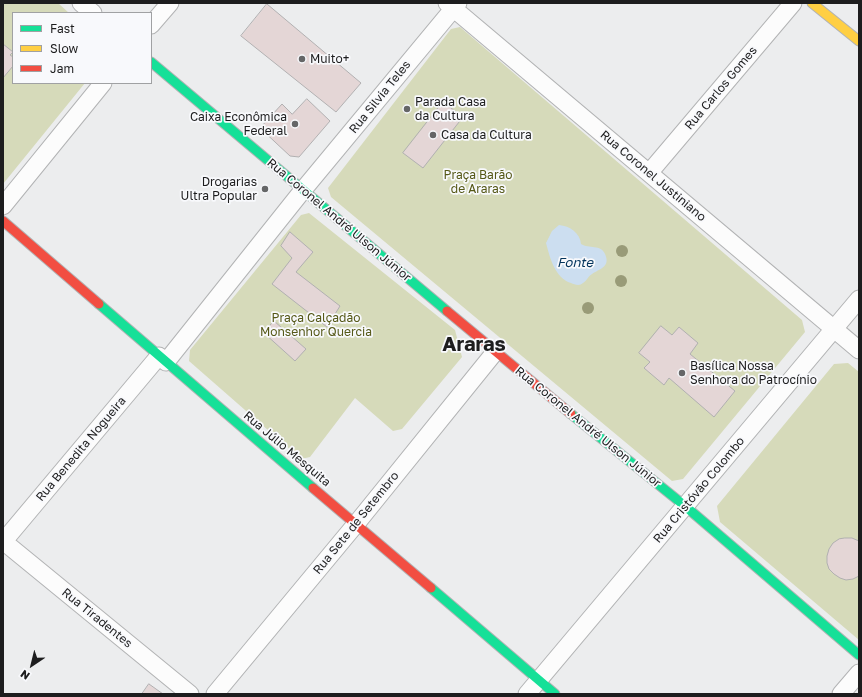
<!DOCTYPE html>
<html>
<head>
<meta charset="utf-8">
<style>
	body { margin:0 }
	#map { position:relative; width:862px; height:697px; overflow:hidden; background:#ecedee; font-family:"Golos Text",sans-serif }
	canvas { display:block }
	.frame { position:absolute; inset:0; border:4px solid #1d1d1e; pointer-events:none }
	.legend { position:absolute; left:12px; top:12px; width:140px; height:72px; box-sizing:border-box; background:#f8f9fc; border:1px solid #a0a1a3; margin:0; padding:5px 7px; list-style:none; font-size:12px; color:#1d1d1e }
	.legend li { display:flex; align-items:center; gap:8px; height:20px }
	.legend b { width:20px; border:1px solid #a0a1a3 }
	.north { position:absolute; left:12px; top:645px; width:40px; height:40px; -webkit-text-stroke:3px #f8f9fc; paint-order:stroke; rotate:215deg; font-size:11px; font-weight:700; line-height:16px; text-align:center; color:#1d1d1e }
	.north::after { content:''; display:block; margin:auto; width:14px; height:18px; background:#1d1d1e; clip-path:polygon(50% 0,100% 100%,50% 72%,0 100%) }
</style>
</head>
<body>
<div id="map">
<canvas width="862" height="697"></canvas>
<div class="frame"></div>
<ul class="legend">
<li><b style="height:5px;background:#16e098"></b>Fast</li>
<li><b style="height:5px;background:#ffcf43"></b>Slow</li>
<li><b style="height:5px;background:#f24e42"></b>Jam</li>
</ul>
<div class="north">N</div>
</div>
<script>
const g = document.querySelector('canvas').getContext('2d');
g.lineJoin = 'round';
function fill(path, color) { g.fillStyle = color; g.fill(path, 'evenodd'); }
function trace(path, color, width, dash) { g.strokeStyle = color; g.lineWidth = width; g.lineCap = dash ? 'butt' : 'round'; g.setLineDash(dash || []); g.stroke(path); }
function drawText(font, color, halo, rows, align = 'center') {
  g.font = font + ' "Golos Text",sans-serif'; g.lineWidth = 3.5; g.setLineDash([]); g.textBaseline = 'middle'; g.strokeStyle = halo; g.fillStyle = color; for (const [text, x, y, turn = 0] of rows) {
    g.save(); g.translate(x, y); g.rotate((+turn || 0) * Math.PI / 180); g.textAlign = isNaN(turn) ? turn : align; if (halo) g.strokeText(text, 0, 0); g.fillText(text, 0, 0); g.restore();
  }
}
fill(new Path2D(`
	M3,3H58L69,13H13V83H85L3,184Z
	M460,27L802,320L805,332L683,479L672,481L331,197L328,188L451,29Z
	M309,213L455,330L462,357L402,429L393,431L355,398L310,457L301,459L189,361L190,350L301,215Z
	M848,363L859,372V640L720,522L717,506L834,364Z`), '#d6daba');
fill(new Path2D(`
	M559,225C570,226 580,233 581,244C589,249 601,244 605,254C611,267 599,269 592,274C588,276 587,281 583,283C580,286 575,285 571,283C555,278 550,258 546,243L552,231Z`), '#ccdef0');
const building = new Path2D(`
	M267,4L361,83L336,112L241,36Z
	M3,44L13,52L10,55L13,57V66L3,78Z
	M307,99L330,121L299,157L290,156L260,128L282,104L292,114Z
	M443,102L463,117L423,168L403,153Z
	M290,232L313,252L296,272L340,306L327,327L272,284L292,258L281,246Z
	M274,321L306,349L295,361L264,333Z
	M661,326L672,335L679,327L698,343L690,354L735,391L714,417L669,378L664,385L644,368L650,362L639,353Z
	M845,538H852L859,541V576L853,579L846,580L840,578L834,574L829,569L827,563V556L829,549L833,543L839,539Z
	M149,684L163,694H142Z`);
fill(building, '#e4d6d6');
trace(building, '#b1b0b1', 1);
const street = new Path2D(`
	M81,3L93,13
	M447,3L859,350
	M151,25L170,3
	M649,173L793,3
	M3,206L103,83
	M166,362L303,190L458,3
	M3,541L190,694
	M3,542L159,356
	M215,694L356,524L495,352
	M527,694L859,299
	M841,694L859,673`);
const fast = new Path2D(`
	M151,62L447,311
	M99,304L313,488
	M571,414L685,506L859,655
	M431,588L555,694`);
const slow = new Path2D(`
	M812,3L859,41`);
const jam = new Path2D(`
	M3,221L99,304
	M447,311L571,414
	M313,488L431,588`);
trace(street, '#b2b3b4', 19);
trace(fast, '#b2b3b4', 11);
trace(slow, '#b2b3b4', 11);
trace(jam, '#b2b3b4', 11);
trace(street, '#fcfcfc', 17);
trace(fast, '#16e098', 9);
trace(slow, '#ffcf43', 9);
trace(jam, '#f24e42', 9);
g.fillStyle = '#999b78';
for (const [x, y] of [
	[622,251],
	[621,281],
	[588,308]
]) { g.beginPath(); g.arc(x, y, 6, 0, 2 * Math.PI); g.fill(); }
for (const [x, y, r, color] of [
	[302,59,4,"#656667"],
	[407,109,4,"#656667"],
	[295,124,4,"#656667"],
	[433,135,4,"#656667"],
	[265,189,4,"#656667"],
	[682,373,4,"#656667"]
]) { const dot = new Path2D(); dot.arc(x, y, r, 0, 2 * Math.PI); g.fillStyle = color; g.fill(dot); trace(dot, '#f8f9fc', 1.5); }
drawText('12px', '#1d1d1e', '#f8f9fc', [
	["Muito+",310,59],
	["Parada Casa",415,102],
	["da Cultura",415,116],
	["Caixa Econômica",287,117,"right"],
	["Federal",287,131,"right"],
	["Casa da Cultura",441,135],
	["Drogarias",257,182,"right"],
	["Ultra Popular",257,196,"right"],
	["Basílica Nossa",690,366],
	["Senhora do Patrocínio",690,380]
], 'left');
drawText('12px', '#1d1d1e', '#f8f9fc', [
	["Rua Carlos Gomes",721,88,-50],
	["Rua Silvia Teles",380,97,-51],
	["Rua Coronel Justiniano",653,176,40],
	["Rua Coronel André Ulson Júnior",339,220,40],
	["Rua Coronel André Ulson Júnior",588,427,39],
	["Rua Benedita Nogueira",81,449,-50],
	["Rua Júlio Mesquita",287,449,40],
	["Rua Cristóvão Colombo",699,490,-50],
	["Rua Sete de Setembro",356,523,-51],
	["Rua Tiradentes",97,618,39]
]);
drawText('12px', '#555817', '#f8f9fc', [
	["Praça Barão",478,175],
	["de Araras",478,189],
	["Praça Calçadão",316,318],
	["Monsenhor Quercia",316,332]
]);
drawText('italic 13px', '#03345c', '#f8f9fc', [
	["Fonte",575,263]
]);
drawText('bold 20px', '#1d1d1e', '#f8f9fc', [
	["Araras",474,345]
]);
</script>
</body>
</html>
